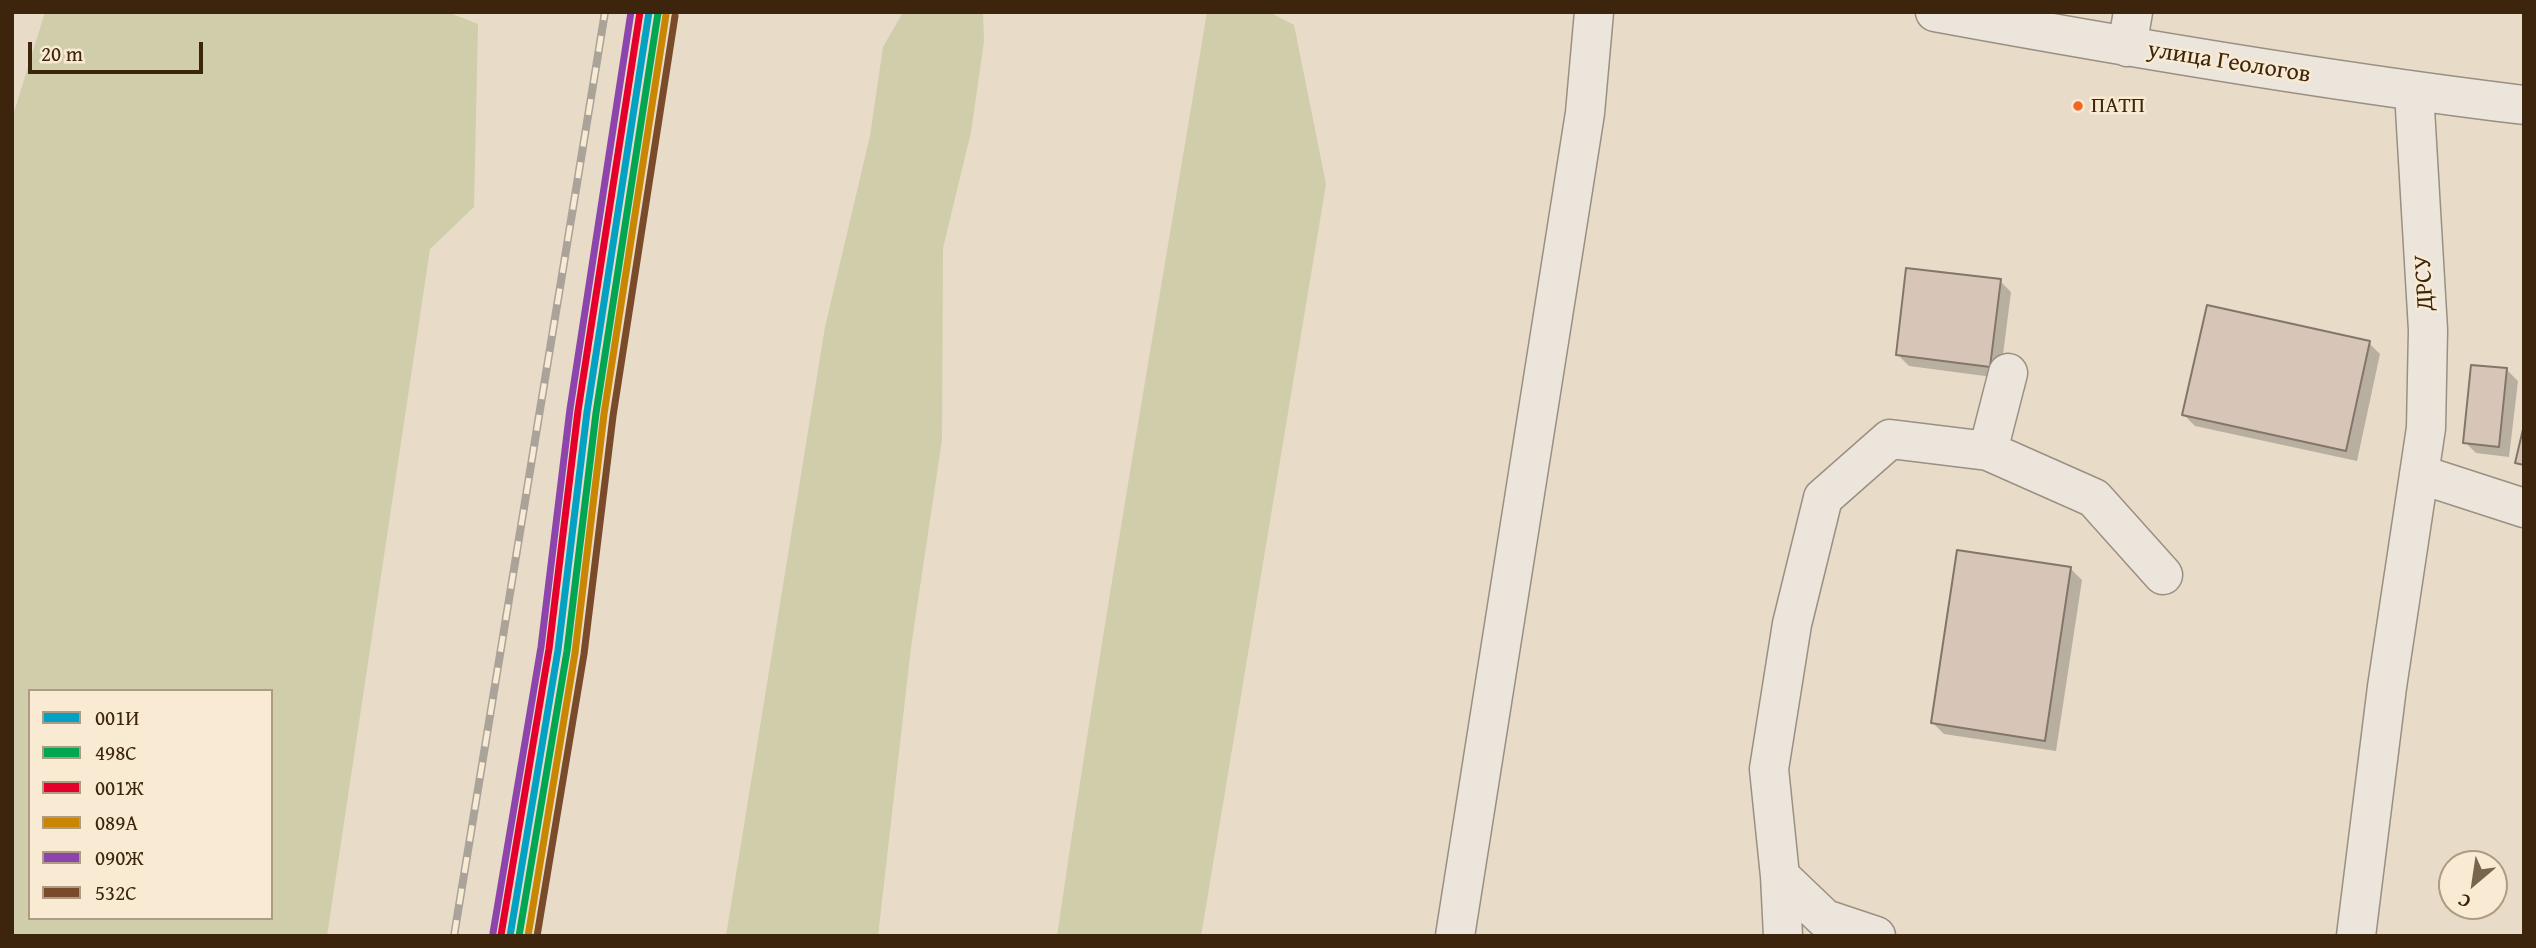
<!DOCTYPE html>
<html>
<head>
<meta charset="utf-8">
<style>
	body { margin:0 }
	#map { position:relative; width:2536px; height:948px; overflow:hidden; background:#e8dbc8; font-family:"Gentium Book Plus",serif }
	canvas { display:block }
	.frame { position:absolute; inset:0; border:14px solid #3c250c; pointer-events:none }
	.legend { position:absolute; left:28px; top:689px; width:245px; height:231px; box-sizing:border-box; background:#f8ead3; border:2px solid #ad9b83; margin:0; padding:9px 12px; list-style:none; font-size:21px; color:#3c250c }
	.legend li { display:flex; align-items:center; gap:14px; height:35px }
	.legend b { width:35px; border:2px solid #ad9b83 }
	.north { position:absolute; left:2438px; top:850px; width:70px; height:70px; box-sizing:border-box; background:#f8ead3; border:2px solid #ad9b83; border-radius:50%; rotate:209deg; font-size:19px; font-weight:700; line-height:28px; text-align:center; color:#3c250c }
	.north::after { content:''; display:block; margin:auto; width:24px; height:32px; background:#78654e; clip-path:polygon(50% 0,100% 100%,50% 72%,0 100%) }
	.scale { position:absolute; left:28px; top:42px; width:175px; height:32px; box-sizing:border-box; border:4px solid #3c250c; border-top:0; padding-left:9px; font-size:21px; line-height:24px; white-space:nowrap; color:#3c250c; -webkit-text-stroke:5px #f8ead3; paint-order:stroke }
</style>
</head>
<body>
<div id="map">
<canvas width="2536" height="948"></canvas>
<div class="frame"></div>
<ul class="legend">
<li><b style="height:9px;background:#03a2c4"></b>001И</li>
<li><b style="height:9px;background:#00a651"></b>498С</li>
<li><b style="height:9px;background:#e4002b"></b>001Ж</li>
<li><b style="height:9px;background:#c88603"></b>089А</li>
<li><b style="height:9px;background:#8e44ad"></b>090Ж</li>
<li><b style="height:9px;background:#7a4b2a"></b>532С</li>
</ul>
<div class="north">С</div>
<div class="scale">20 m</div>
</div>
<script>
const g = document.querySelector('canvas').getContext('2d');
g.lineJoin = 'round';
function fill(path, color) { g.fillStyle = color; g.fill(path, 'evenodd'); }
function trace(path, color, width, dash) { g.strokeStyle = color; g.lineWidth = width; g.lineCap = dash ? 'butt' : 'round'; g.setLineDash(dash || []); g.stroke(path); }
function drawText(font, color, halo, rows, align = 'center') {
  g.font = font + ' "Gentium Book Plus",serif'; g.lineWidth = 5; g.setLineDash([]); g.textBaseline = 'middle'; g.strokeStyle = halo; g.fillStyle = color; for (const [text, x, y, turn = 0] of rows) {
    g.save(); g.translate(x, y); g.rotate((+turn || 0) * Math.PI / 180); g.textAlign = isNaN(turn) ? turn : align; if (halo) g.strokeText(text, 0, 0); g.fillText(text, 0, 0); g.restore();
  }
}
fill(new Path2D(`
	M45,12H447L478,24L474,207L430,249L327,936H12V119ZM30,691H271V918H30Z
	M903,12H983L984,41L971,132L943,248L942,440L911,647L878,936H726L825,327L870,136L883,47Z
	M1207,12H1269L1294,25L1326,184L1201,936H1057C1102,627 1156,320 1207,12Z`), '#cfcdaa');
fill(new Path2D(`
	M2000,281L2011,292L2000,378L1909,366L1898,355Z
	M2369,343L2380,354L2357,461L2195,426L2184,415Z
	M2507,370L2518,381L2509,457L2476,453L2465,442Z
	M2071,569L2082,580L2056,751L1944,734L1933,723Z`), '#0003');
const building = new Path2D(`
	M1906,268L2001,279L1990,367L1896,355Z
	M2207,305L2370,341L2346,451L2182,415Z
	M2471,365L2507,368L2499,447L2463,443Z
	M2524,425V465L2515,463Z
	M1957,550L2071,567L2045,741L1931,723Z`);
fill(building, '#d7c5b8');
trace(building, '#817669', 2);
const minor = new Path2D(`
	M1935,12C2131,48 2327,81 2524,105
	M2127,47L2133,12
	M1988,451L2008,373
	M2419,474L2524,508
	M1780,876L1783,936
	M1455,936L1585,113L1594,12
	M1876,936L1825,919L1780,876L1769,769L1792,624L1823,498L1890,439L1988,451L2094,498L2163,575
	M2356,936L2387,687L2426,428L2428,330L2414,92`);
trace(minor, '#9a9082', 41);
trace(minor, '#ebe5dc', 38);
const rail = new Path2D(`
	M454,936L605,12`);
trace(rail, '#aaa399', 8);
trace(rail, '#f8ead3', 5, [16]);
trace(new Path2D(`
	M510,936L558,650L587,412L649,12`), '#03a2c4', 7);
trace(new Path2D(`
	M519,936L567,651L596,413L658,13`), '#00a651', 7);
trace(new Path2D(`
	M501,935L549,649L578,411L640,12`), '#e4002b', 7);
trace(new Path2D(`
	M528,936L575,653L604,414L666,15`), '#c88603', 7);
trace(new Path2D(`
	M493,933L541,647L570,409L631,12`), '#8e44ad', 7);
trace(new Path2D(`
	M537,936L584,654L613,416L675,16`), '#7a4b2a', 7);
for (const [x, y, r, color] of [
	[2078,106,6,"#f26522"]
]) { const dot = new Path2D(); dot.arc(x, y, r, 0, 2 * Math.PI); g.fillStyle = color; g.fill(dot); trace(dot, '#f8ead3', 2.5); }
drawText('22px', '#3c250c', '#f8ead3', [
	["ПАТП",2091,106]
], 'left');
drawText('24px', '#3c250c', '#f8ead3', [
	["улица Геологов",2229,63,9],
	["ДРСУ",2425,283,-93]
]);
</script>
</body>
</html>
